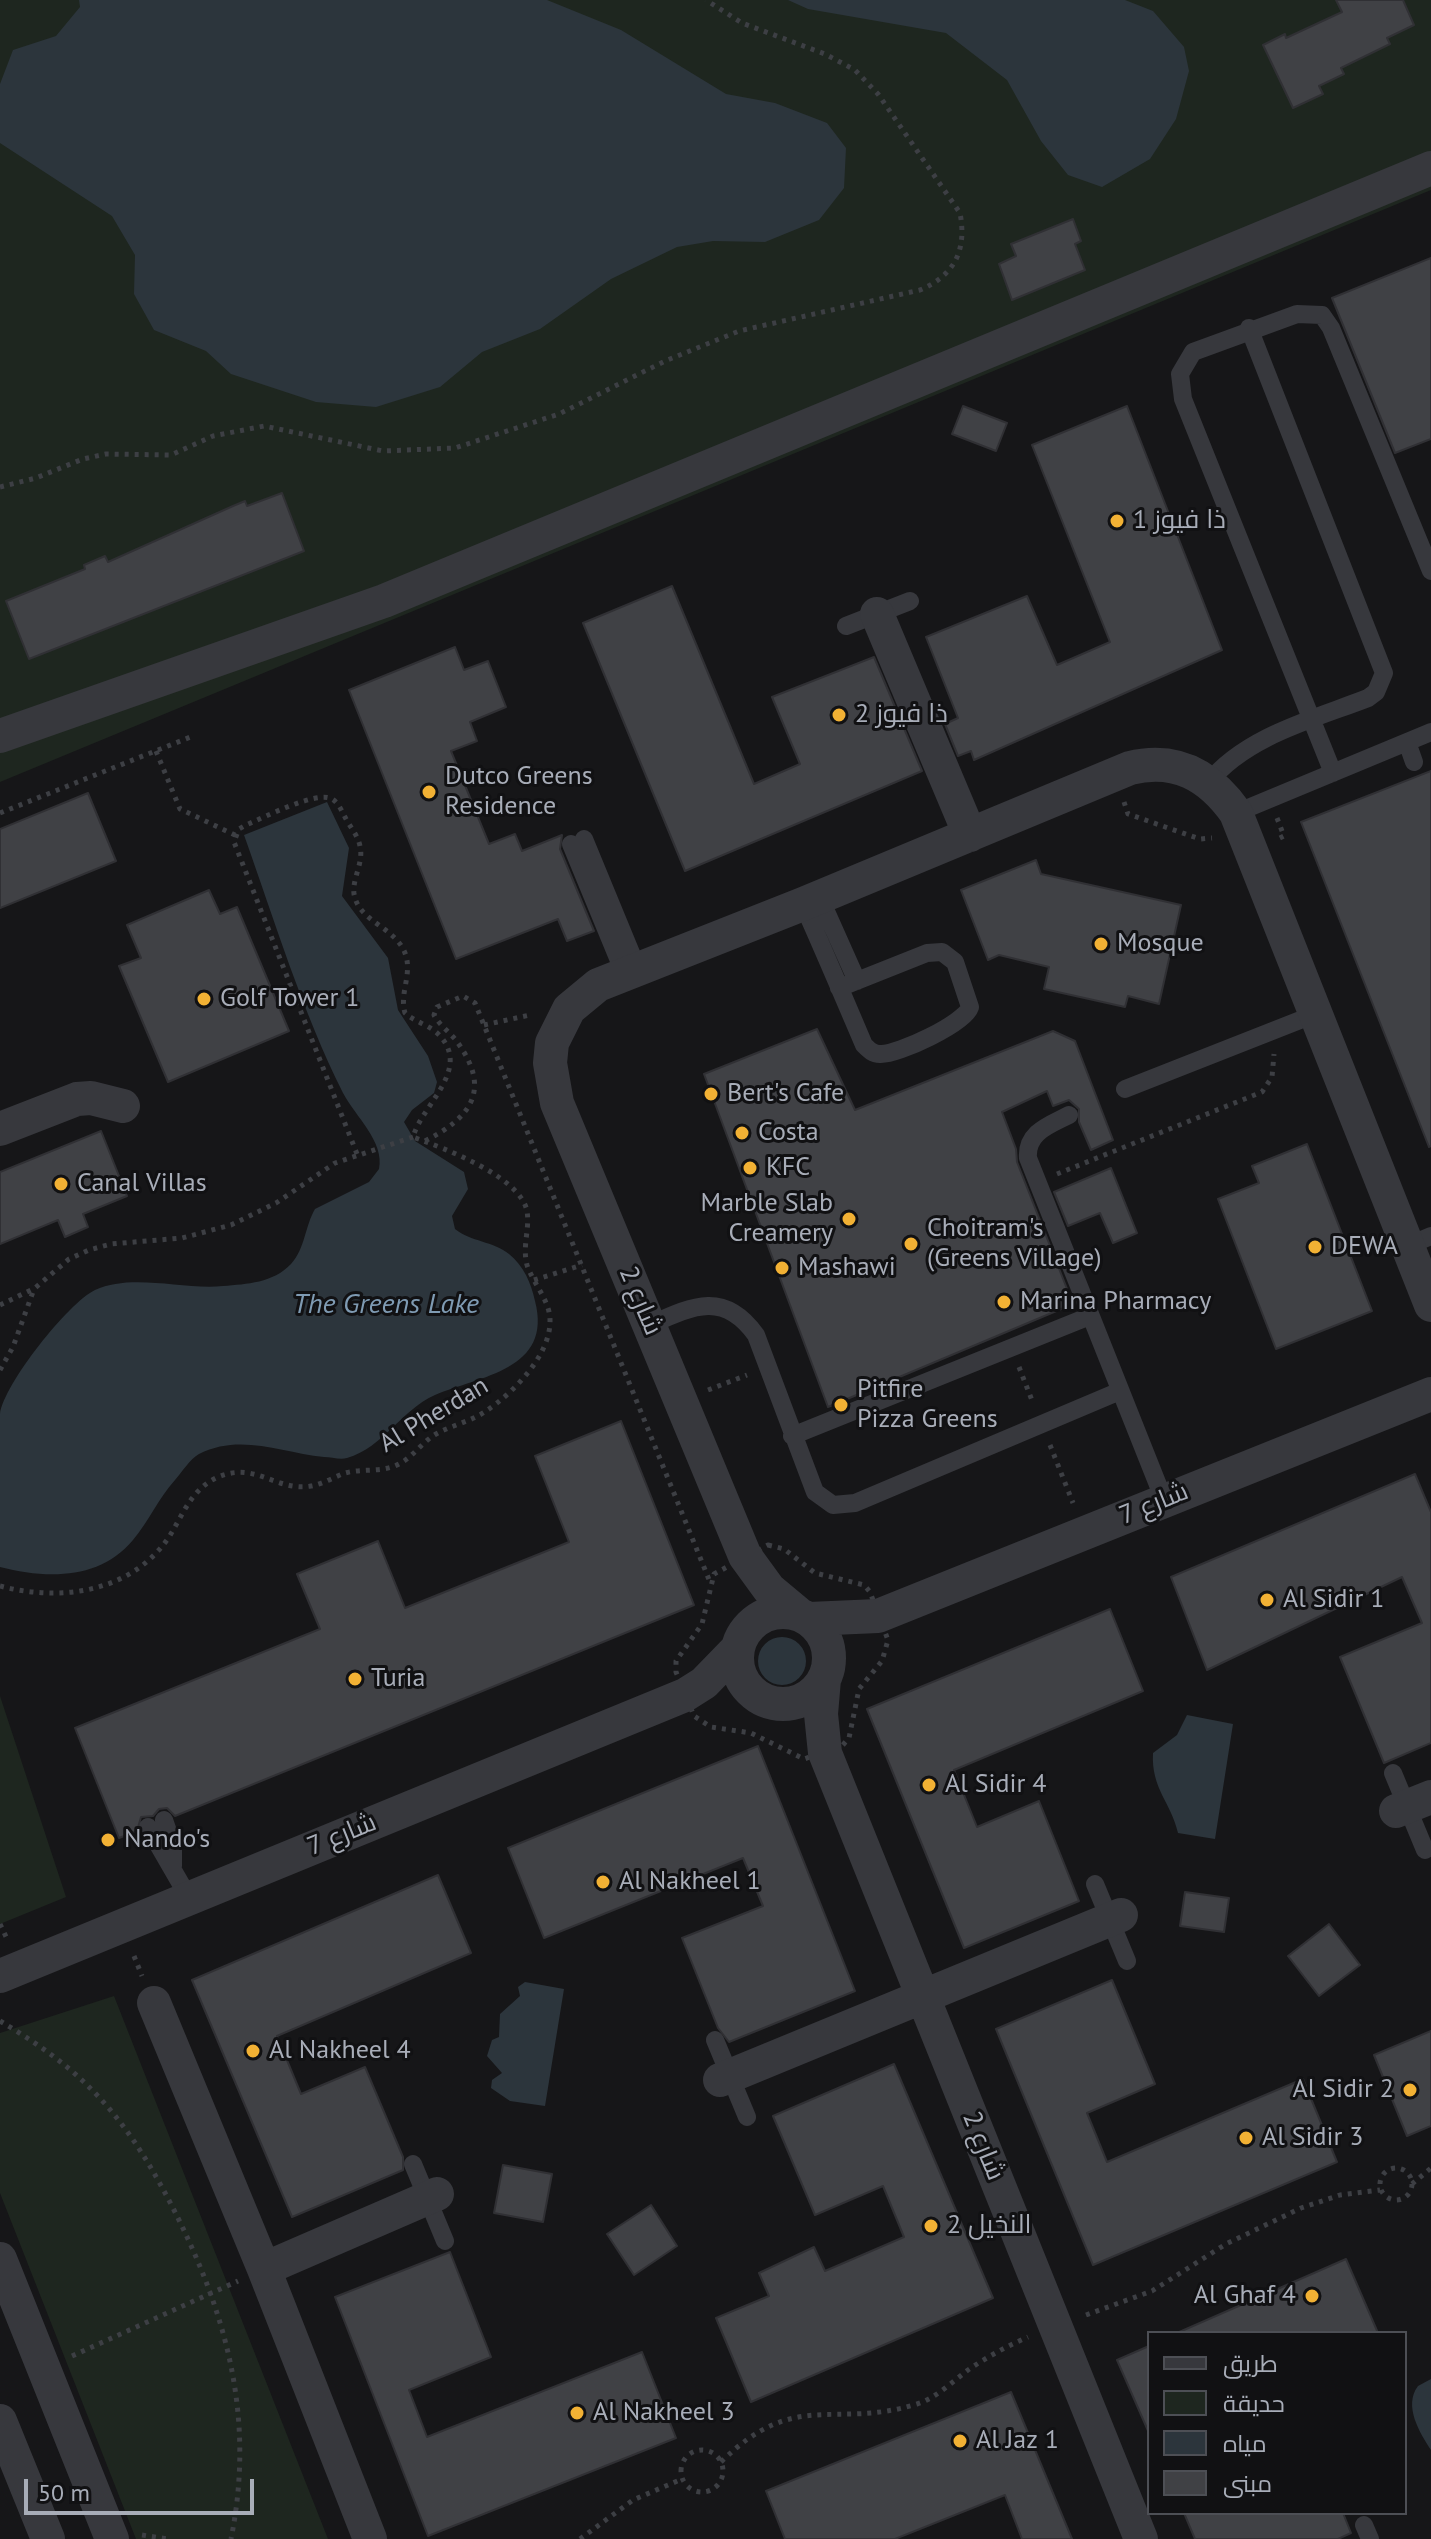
<!DOCTYPE html>
<html>
<head>
<meta charset="utf-8">
<style>
	body { margin:0 }
	#map { position:relative; width:1431px; height:2539px; overflow:hidden; background:#161618; font-family:"PT Sans",Cairo,sans-serif }
	canvas { display:block }
	.legend { position:absolute; left:1147px; top:2331px; width:260px; height:184px; box-sizing:border-box; background:#111113; border:2px solid #4d4f55; margin:0; padding:10px 14px; list-style:none; font-size:24px; color:#a8adb8 }
	.legend li { display:flex; align-items:center; gap:16px; height:40px }
	.legend b { width:40px; border:2px solid #4d4f55 }
	.scale { position:absolute; left:24px; top:2479px; width:230px; height:36px; box-sizing:border-box; border:4px solid #a8adb8; border-top:0; padding-left:10px; font-size:24px; line-height:28px; white-space:nowrap; color:#a8adb8; -webkit-text-stroke:6px #111113; paint-order:stroke }
</style>
</head>
<body>
<div id="map">
<canvas width="1431" height="2539"></canvas>
<ul class="legend">
<li><b style="height:10px;background:#37383d"></b>طريق</li>
<li><b style="height:22px;background:#1e261f"></b>حديقة</li>
<li><b style="height:22px;background:#2c353c"></b>مياه</li>
<li><b style="height:22px;background:#404145"></b>مبنى</li>
</ul>
<div class="scale">50 m</div>
</div>
<script>
const g = document.querySelector('canvas').getContext('2d');
g.lineJoin = 'round';
function fill(path, color) { g.fillStyle = color; g.fill(path, 'evenodd'); }
function trace(path, color, width, dash) { g.strokeStyle = color; g.lineWidth = width; g.lineCap = dash ? 'butt' : 'round'; g.setLineDash(dash || []); g.stroke(path); }
function drawText(font, color, halo, rows, align = 'center') {
  g.font = font + ' "PT Sans",Cairo,sans-serif'; g.lineWidth = 6; g.setLineDash([]); g.textBaseline = 'middle'; g.strokeStyle = halo; g.fillStyle = color; for (const [text, x, y, turn = 0] of rows) {
    g.save(); g.translate(x, y); g.rotate((+turn || 0) * Math.PI / 180); g.textAlign = isNaN(turn) ? turn : align; if (halo) g.strokeText(text, 0, 0); g.fillText(text, 0, 0); g.restore();
  }
}
fill(new Path2D(`
	M0,0H1431V190L0,782Z
	M0,1696L66,1897L0,1924Z
	M114,1996L328,2539H136L0,2193V2033Z`), '#1e261f');
fill(new Path2D(`
	M79,0H547L621,30L726,94L775,103L827,123L846,148L844,188L819,220L765,242L713,241L677,247L611,279L540,329L482,352L440,387L376,407L316,402L231,374L206,351L154,330L134,294L135,255L112,216L0,143V84L13,50L56,36L80,7Z
	M788,0H1125L1153,11L1184,47L1189,71L1176,119L1150,159L1102,187L1068,175L1041,141L1007,80L946,33L808,9Z
	M327,802L349,848L342,896L388,958L398,1010L428,1056L437,1082L434,1093L412,1110L404,1122L415,1141L464,1172L468,1189L452,1216L455,1229C471,1242 493,1241 509,1254C524,1266 531,1283 535,1301C553,1370 480,1376 435,1395C401,1410 384,1447 347,1458C340,1460 331,1457 324,1457C282,1453 241,1433 199,1454C190,1459 182,1472 175,1480C158,1499 149,1521 133,1540C100,1580 47,1579 0,1567C0,1517 0,1463 0,1414C4,1384 68,1303 95,1290C132,1273 183,1290 223,1286C247,1284 273,1283 291,1264C305,1249 305,1226 315,1209L369,1182L379,1169C385,1142 355,1116 343,1093C302,1011 275,922 244,835Z
	M758 1661a24 24 0 1 1 48 0a24 24 0 1 1-48 0Z
	M1187,1715L1233,1724L1215,1839L1178,1833C1171,1802 1151,1789 1153,1753L1177,1735Z
	M525,1982L564,1989L545,2106L510,2101L491,2088L492,2080L502,2073L487,2056L492,2040L499,2037L500,2014L520,1996L518,1987Z
	M1431,2379V2450C1420,2433 1403,2406 1418,2386Z`), '#2c353c');
const building = new Path2D(`
	M1336,0H1403L1414,25L1387,38L1390,44L1341,68L1344,74L1319,86L1323,94L1293,108L1263,45L1285,34L1286,38L1342,12Z
	M1073,219L1081,241L1075,244L1085,270L1012,300L999,264L1016,256L1011,244Z
	M1431,258V439L1395,453L1332,298Z
	M963,406L1007,423L996,451L952,434Z
	M1127,406L1222,650L974,760L971,751L958,756L945,724L958,718L926,637L1027,596L1057,665L1110,642L1032,445Z
	M282,493L304,551L29,659L6,601L85,569L84,565L105,556L108,562L233,506L245,501L247,506Z
	M672,586L754,784L800,764L772,697L874,657L922,771L685,871L583,623Z
	M455,647L464,670L488,661L506,707L470,722L477,741L451,751L489,844L515,834L522,851L562,835L560,849L594,931L567,941L558,919L456,959L349,690Z
	M1431,771V1146L1429,1147L1301,822Z
	M88,793L116,861L0,908V829Z
	M1036,860L1041,874L1181,905L1159,1004L1128,996L1125,1007L1044,989L1049,967L999,955L988,960L961,890Z
	M209,890L220,914L237,907L289,1031L168,1082L119,966L141,958L127,925Z
	M817,1029L855,1110L1053,1031L1075,1041L1113,1140L1091,1150L1079,1122V1109L1069,1100L1053,1106L1047,1091L1002,1112L1016,1149L1017,1162L1073,1304L828,1407L704,1074Z
	M101,1131L127,1196L83,1214L88,1227L65,1237L58,1220L0,1244V1172Z
	M1307,1144L1372,1311L1276,1349L1218,1199L1259,1183L1252,1166Z
	M1111,1168L1137,1233L1113,1243L1100,1213L1068,1226L1054,1192Z
	M621,1421L694,1605L175,1816L167,1808L159,1809L153,1816L141,1817L137,1831L119,1838L75,1728L320,1629L297,1574L378,1541L405,1608L569,1542L535,1456Z
	M1415,1474L1431,1512V1743L1384,1763L1340,1657L1422,1623L1402,1577L1207,1670L1171,1577Z
	M1110,1609L1143,1691L954,1770L977,1827L1039,1801L1079,1901L964,1948L867,1709Z
	M758,1746L855,1991L729,2042L718,2028L682,1938L763,1906L743,1858L544,1938L508,1848Z
	M438,1875L471,1953L277,2036L301,2094L365,2067L403,2157V2170L292,2217L192,1980Z
	M1185,1892L1229,1898L1224,1932L1180,1926Z
	M1329,1924L1360,1965L1319,1996L1288,1956Z
	M1112,1980L1155,2084L1087,2113L1107,2162L1303,2079L1337,2162L1093,2265L996,2029Z
	M1431,2031V2126L1407,2136L1374,2055Z
	M894,2064L993,2298L751,2402L716,2318L769,2296L759,2273L814,2247L825,2271L904,2237L883,2186L815,2215L773,2116Z
	M503,2165L552,2174L543,2222L494,2213Z
	M651,2205L677,2246L634,2275L607,2234Z
	M450,2252L491,2357L409,2390L427,2437L642,2352L676,2438L428,2536L335,2297Z
	M1346,2259L1378,2333H1177Z
	M1149,2346V2433L1117,2360Z
	M1011,2392L1072,2539H1022L1005,2495L895,2539H785L766,2491Z
	M1184,2513H1343L1351,2533L1338,2539H1195Z`);
fill(building, '#404145');
trace(building, '#303034', 2);
trace(new Path2D(`
	M0,487L36,478L83,459L106,454L171,455L213,436L264,426L383,451L455,448L559,414L665,361L739,331L920,290C955,275 967,250 960,213L878,94L855,70L825,54L742,23L706,0
	M156,751L180,809L235,835
	M1124,802L1128,814L1200,839L1212,838
	M0,813L193,736
	M1277,818L1284,836L1278,839
	M484,1025L530,1015
	M425,1141C470,1118 492,1091 458,1043C451,1033 440,1026 434,1015L437,1007L463,996L475,1003L710,1582
	M357,1154L234,842L239,829L246,825C263,818 317,790 332,799C339,803 342,812 346,819C351,828 358,836 360,846C364,863 352,878 354,894C359,922 395,927 405,953C413,974 399,993 405,1013C416,1023 431,1025 441,1037C470,1071 422,1105 413,1137
	M1057,1174L1262,1092L1272,1077L1274,1054
	M534,1280L582,1265
	M0,1305L35,1288L69,1259L89,1250L111,1244L182,1238L231,1225L276,1203L335,1163L413,1137
	M1019,1367L1033,1403
	M0,1370L13,1347L34,1289
	M708,1390L747,1375
	M1050,1445L1073,1503
	M768,1545L784,1549L815,1573L864,1585L870,1592L888,1640L882,1661L859,1689L849,1738L842,1746L804,1759L751,1733L711,1727L694,1716L676,1672V1661L702,1624L714,1574Z
	M0,1586C60,1602 131,1593 169,1537C183,1515 191,1489 218,1477C256,1461 276,1492 311,1486C323,1484 334,1477 345,1473C363,1468 382,1473 399,1464C413,1457 422,1442 436,1434C452,1425 470,1422 486,1411C513,1393 551,1355 550,1320C550,1301 533,1283 527,1265C522,1246 530,1229 527,1211C520,1176 443,1148 413,1137
	M0,1924L8,1941
	M134,1956L142,1976
	M0,2021C32,2040 66,2063 92,2090C127,2125 152,2167 174,2210C228,2317 255,2420 231,2539
	M1380 2184a16 16 0 1 1 32 0a16 16 0 1 1-32 0Z
	M1412,2184L1431,2168
	M1086,2315L1152,2291L1226,2244L1301,2208L1340,2195L1380,2190
	M72,2356L238,2281
	M681 2471a21 21 0 1 1 42 0a21 21 0 1 1-42 0Z
	M721,2462C796,2388 833,2430 917,2404C936,2398 952,2382 968,2370C987,2357 1007,2346 1028,2337
	M142,2535L168,2539
	M580,2539L633,2500L682,2479`), '#3d3f44', 5, [4, 6]);
trace(new Path2D(`
	M846,626L910,601
	M1407,742L1414,762
	M1333,773L1183,399L1180,374L1193,352L1297,314L1322,315L1331,328L1431,571
	M1209,782C1246,736 1314,719 1368,698L1376,692L1384,673L1249,328
	M1236,813L1431,732
	M584,839L638,970
	M571,844L625,975
	M820,898L857,981
	M803,904C824,951 844,998 864,1045C869,1050 873,1054 880,1054C898,1055 965,1023 970,1007L955,962L942,952L927,953L839,988
	M1125,1089L1313,1015
	M1069,1115C1050,1125 1026,1132 1028,1158L1164,1500
	M1407,1246L1431,1236
	M650,1325C692,1306 724,1290 756,1335L815,1492L833,1505L855,1503L1120,1391
	M792,1436L1090,1316
	M1393,1773L1425,1850
	M164,1820L173,1846V1866
	M148,1827L189,1898
	M1095,1884L1127,1961
	M715,2040L747,2117
	M413,2164L445,2241
	M1364,2525L1370,2539`), '#37383d', 18);
trace(new Path2D(`
	M877,614L970,835
	M0,736L384,601L1431,168
	M0,1129L77,1099L91,1098L123,1106
	M737 1658a46 46 0 1 1 92 0a46 46 0 1 1-92 0Z
	M799,1614L769,1589L745,1556L557,1103L550,1063L552,1043L569,1009L598,985L803,904L1130,768C1176,757 1209,775 1236,813L1431,1305
	M809,1619L878,1616L1431,1394
	M824,1679L821,1714L825,1753L1141,2539
	M1396,1811L1431,1797
	M0,1976L685,1695L704,1683L737,1649
	M154,2003L264,2269L370,2539
	M720,2080L1121,1915
	M0,2259L112,2539
	M264,2269L437,2194
	M0,2421L48,2539`), '#37383d', 34);
for (const [x, y, r, color] of [
	[1117,521,8,"#f2b134"],
	[839,715,8,"#f2b134"],
	[429,792,8,"#f2b134"],
	[1101,944,8,"#f2b134"],
	[204,999,8,"#f2b134"],
	[711,1094,8,"#f2b134"],
	[742,1133,8,"#f2b134"],
	[750,1168,8,"#f2b134"],
	[61,1184,8,"#f2b134"],
	[849,1219,8,"#f2b134"],
	[911,1244,8,"#f2b134"],
	[1315,1247,8,"#f2b134"],
	[782,1268,8,"#f2b134"],
	[1004,1302,8,"#f2b134"],
	[841,1405,8,"#f2b134"],
	[1267,1600,8,"#f2b134"],
	[355,1679,8,"#f2b134"],
	[929,1785,8,"#f2b134"],
	[108,1840,8,"#f2b134"],
	[603,1882,8,"#f2b134"],
	[253,2051,8,"#f2b134"],
	[1410,2090,8,"#f2b134"],
	[1246,2138,8,"#f2b134"],
	[931,2226,8,"#f2b134"],
	[1312,2296,8,"#f2b134"],
	[577,2413,8,"#f2b134"],
	[960,2441,8,"#f2b134"]
]) { const dot = new Path2D(); dot.arc(x, y, r, 0, 2 * Math.PI); g.fillStyle = color; g.fill(dot); trace(dot, '#111113', 3); }
drawText('26px', '#a8adb8', '#111113', [
	["ذا فيوز 1",1133,521],
	["ذا فيوز 2",855,715],
	["Dutco Greens",445,777],
	["Residence",445,807],
	["Mosque",1117,944],
	["Golf Tower 1",220,999],
	["Bert's Cafe",727,1094],
	["Costa",758,1133],
	["KFC",766,1168],
	["Canal Villas",77,1184],
	["Marble Slab",833,1204,"right"],
	["Creamery",833,1234,"right"],
	["Choitram's",927,1229],
	["(Greens Village)",927,1259],
	["DEWA",1331,1247],
	["Mashawi",798,1268],
	["Marina Pharmacy",1020,1302],
	["Pitfire",857,1390],
	["Pizza Greens",857,1420],
	["Al Sidir 1",1283,1600],
	["Turia",371,1679],
	["Al Sidir 4",945,1785],
	["Nando's",124,1840],
	["Al Nakheel 1",619,1882],
	["Al Nakheel 4",269,2051],
	["Al Sidir 2",1394,2090,"right"],
	["Al Sidir 3",1262,2138],
	["النخيل 2",947,2226],
	["Al Ghaf 4",1296,2296,"right"],
	["Al Nakheel 3",593,2413],
	["Al Jaz 1",976,2441]
], 'left');
drawText('26px', '#a8adb8', '#111113', [
	["شارع 2",640,1301,67],
	["Al Pherdan",434,1415,-31],
	["شارع 7",1154,1504,-22],
	["شارع 7",342,1835,-22],
	["شارع 2",983,2146,68]
]);
drawText('italic 28px', '#7f9bb3', '#111113', [
	["The Greens Lake",386,1305]
]);
</script>
</body>
</html>
